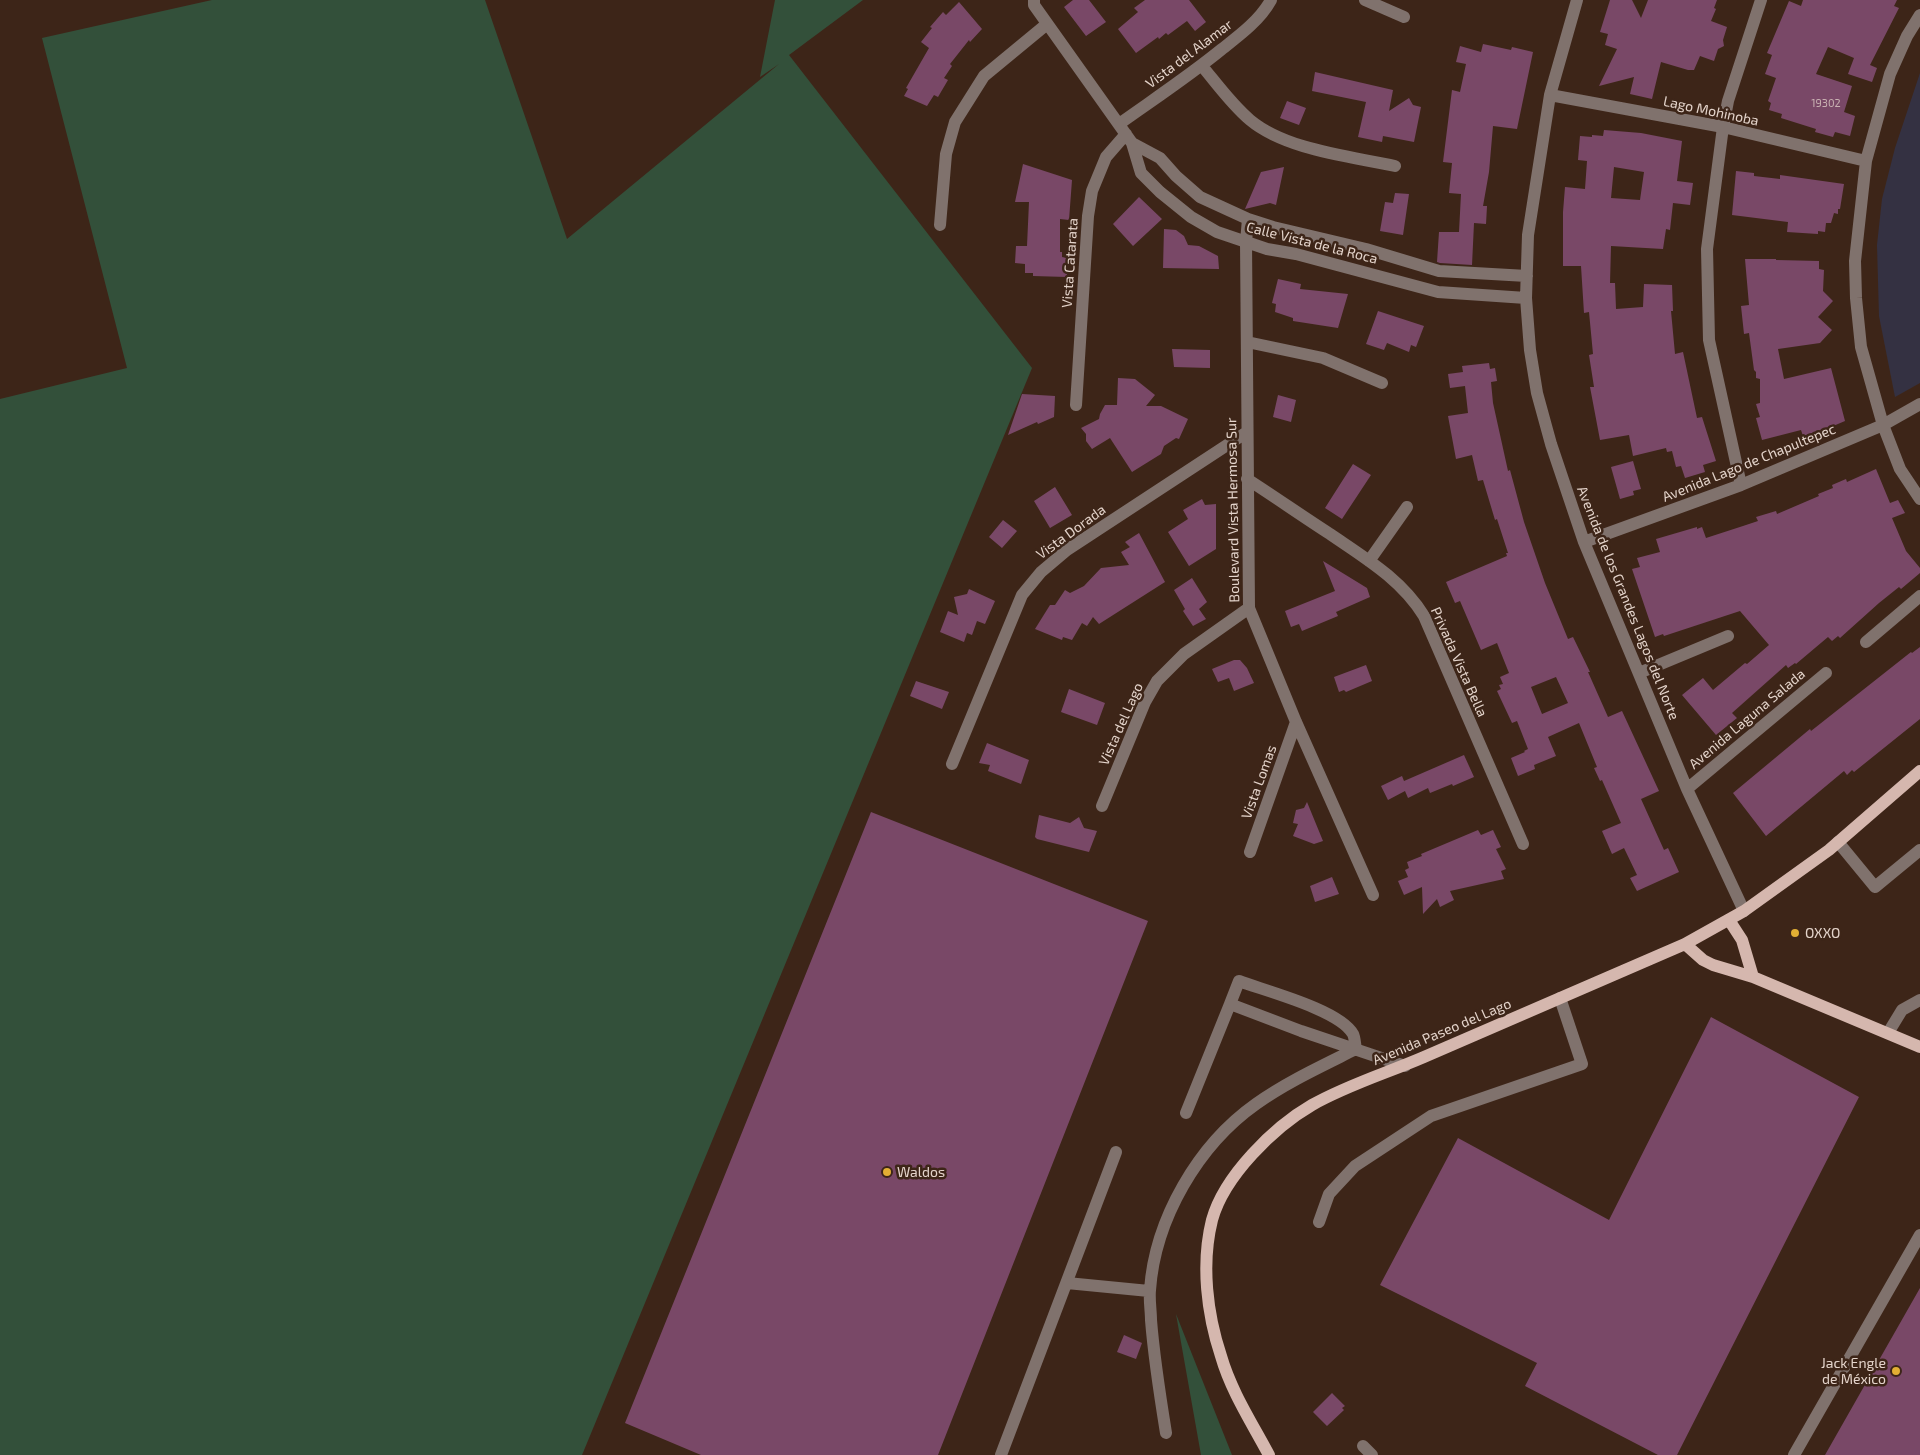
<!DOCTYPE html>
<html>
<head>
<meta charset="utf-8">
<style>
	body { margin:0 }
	canvas { display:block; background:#3d2518 }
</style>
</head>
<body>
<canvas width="1920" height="1455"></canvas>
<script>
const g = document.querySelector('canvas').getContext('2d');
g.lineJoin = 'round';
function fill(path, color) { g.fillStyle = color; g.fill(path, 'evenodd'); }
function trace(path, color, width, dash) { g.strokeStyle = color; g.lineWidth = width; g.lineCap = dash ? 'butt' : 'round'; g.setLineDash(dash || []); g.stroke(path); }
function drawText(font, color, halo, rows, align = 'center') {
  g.font = font + ' "Exo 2",sans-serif'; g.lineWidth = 5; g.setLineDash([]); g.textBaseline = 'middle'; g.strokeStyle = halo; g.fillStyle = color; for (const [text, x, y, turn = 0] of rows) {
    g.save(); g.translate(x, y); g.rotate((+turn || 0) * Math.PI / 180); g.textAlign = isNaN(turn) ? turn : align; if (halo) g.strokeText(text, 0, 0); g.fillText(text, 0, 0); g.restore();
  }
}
fill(new Path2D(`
	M1920,73V383L1895,397L1879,316L1877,245L1882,199L1895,148Z`), '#343142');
fill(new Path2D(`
	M212,0H485L567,239L779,64L760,77L775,0H863L789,55L1032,368L582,1455H0V399L127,368L42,38Z
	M1176,1314L1232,1455H1201Z`), '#33503a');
fill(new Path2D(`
	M1073,0H1089L1106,22L1086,36L1064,7Z
	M1145,0H1189L1206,22L1195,31L1187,21L1168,35L1166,33L1159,39L1158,37L1136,53L1118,29L1138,12L1134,8Z
	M1610,0H1632L1641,18L1648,0H1717L1714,8L1716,9L1711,21L1727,27L1723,40L1724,46L1718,49L1714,61L1700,56L1694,70H1688L1661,62L1652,99L1630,94L1634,77L1599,86L1617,49L1605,45L1608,34L1600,32Z
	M1803,0H1897L1894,6L1899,8L1870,65L1877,68L1872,82L1848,74L1854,58L1828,47L1816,74L1852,86L1844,112L1855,116L1850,136L1835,132L1833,137L1815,132L1816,129L1781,118L1782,114L1769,110L1771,103L1768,101L1776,78L1765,74L1772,55L1767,53L1789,1L1801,6Z
	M959,2L982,29L970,42L969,40L950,64L952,66L944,78L948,80L938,97L934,95L927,106L904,96L908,89L906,88L929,48L921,42L932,28L930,27L943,12L946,15Z
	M1483,44L1511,50L1512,47L1533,52L1517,129L1493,126L1489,172L1483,206H1487L1486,224L1474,223L1472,265L1440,263L1437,262L1439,232H1459L1461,194L1449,193L1452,163L1443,162L1452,90L1460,92L1466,64L1456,62L1460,46L1481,52Z
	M1315,72L1393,90L1389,111L1409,98L1413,105L1421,107L1414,142L1383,136L1382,142L1358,137L1366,102L1312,91Z
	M1287,101L1306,108L1299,125L1280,118Z
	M1604,130L1641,133L1682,141L1677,181L1693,183L1690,205L1673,203L1670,230L1666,229L1663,249L1611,246L1610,283H1615L1616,309L1643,307L1644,284L1672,285L1673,311H1671L1675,354L1683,352L1697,418L1702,417L1716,461L1703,465L1705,472L1685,478L1681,466L1676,467L1672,451L1667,452L1666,448L1633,456L1629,435L1600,440L1590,387H1594L1589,355L1593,354L1589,312L1584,313L1581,266H1563V212L1565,187L1585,189L1587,161L1578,160L1580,136L1592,137V135L1603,136ZM1614,167L1644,172L1640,200L1611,198Z
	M1023,164L1072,180L1069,220L1060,219V252H1062V257L1067,258V277L1033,276V273H1025V264L1015,263L1016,246H1027L1029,202H1015Z
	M1284,167L1276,205L1270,203L1245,209L1261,172Z
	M1736,171L1754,173V176L1780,179V175L1844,184L1840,209H1838V214L1834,213L1831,223H1826L1825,232L1818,231V234L1787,232L1788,222L1732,215Z
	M1395,193L1409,194L1403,235L1380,231L1385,202L1393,203Z
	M1139,197L1162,219L1133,246L1113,224Z
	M1164,229L1176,230L1184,236L1188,245L1199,246L1218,256L1219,269L1163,268Z
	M1745,259H1776V260L1819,261V269L1824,270L1823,291L1833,301L1818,317L1832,330L1820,343L1778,349L1784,379L1831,368L1845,421L1812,435V433L1803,436L1801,430L1762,440L1756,418L1760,417L1756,404L1760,403V379L1756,378V372L1754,370L1749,333L1744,334L1741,306L1749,305Z
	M1278,279L1301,284L1300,289L1348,294L1338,328L1293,321V318L1275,312L1276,304L1272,303Z
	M1378,311L1424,326L1416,347L1411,345L1409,352L1387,343L1384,350L1366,344Z
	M1172,349L1210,350V368L1174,367Z
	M1489,363L1490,369L1495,368L1497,381L1491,382L1493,403L1508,471L1510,470L1524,522L1545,583L1568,639L1573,637L1590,672H1588L1608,717L1622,711L1659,791L1641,799L1664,850L1668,848L1679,872L1637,891L1630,878L1637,875L1624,848L1612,854L1602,831L1621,823L1602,780L1600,781L1594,768L1597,767L1579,723L1548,737L1556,756L1534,765L1535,769L1518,776L1511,758L1525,752L1524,751L1528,749L1517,721L1512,723L1497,691L1501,689L1499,685L1503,684L1500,677L1509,673L1497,643L1481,650L1460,601L1455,603L1446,582L1507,556L1506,553H1508L1497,519L1495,520L1483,480L1478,481L1472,455L1456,459L1448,416L1468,413L1465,386L1450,388L1448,374L1463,372L1462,366ZM1556,677L1568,703L1542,714L1531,687Z
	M1118,378L1135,379L1155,395L1146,406H1161L1188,419L1179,439L1176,438L1164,446L1161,454L1132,472L1110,438L1092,449L1086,441V434L1081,428L1099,419L1100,414L1105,405H1117Z
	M1022,394L1055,396L1054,417L1038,424L1037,422L1008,435Z
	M1278,395L1296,400L1291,422L1273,417Z
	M1633,461L1641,489L1633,491L1634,495L1620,499L1611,467Z
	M1353,464L1371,475L1342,519L1325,508Z
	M1876,469L1890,503L1898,500L1905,513L1892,518L1906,551L1920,568V573L1901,589L1899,587L1879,603L1840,638L1838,636L1832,641L1828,637L1796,664L1795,663L1788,668L1786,665L1732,713L1737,718L1716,735L1682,695L1703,678L1713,690L1745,663L1747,664L1769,645L1740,611L1664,636L1663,634L1655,637L1632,569L1640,567L1637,558L1660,552L1656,539L1697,527V529L1702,527L1706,538L1743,526L1758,521L1756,517L1776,511L1777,514L1819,496L1818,494L1833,488L1832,485L1846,479L1847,482Z
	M1055,487L1072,515L1050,528L1034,501Z
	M1202,499L1205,505L1216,504V549L1189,566L1168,532L1188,519L1183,510Z
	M1003,520L1017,531L1002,548L989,537Z
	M1139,533L1165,582L1099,624L1093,617L1087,626L1082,623L1072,640L1063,637L1062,640L1035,629L1050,605H1055L1065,590L1070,593L1084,586L1101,568L1129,565L1121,552L1130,547L1125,542Z
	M1323,561L1367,588L1370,597L1336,612L1338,616L1302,631L1299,624L1291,627L1285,611L1335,591Z
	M1192,578L1207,602L1199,609L1206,619L1193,626L1183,611L1185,609L1174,590Z
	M969,589L995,601L985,624L977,621L972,635L967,633L964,642L940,632L948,611L958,615L954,597L967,594Z
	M1920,647V719L1854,772L1852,770L1847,775L1844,771L1766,836L1733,793L1810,729L1811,731L1911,652L1912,653Z
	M1234,660H1240L1247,668L1254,683L1234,691L1229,678L1218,682L1212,669Z
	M1366,665L1372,681L1346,692L1344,690L1339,692L1334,677Z
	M916,681L949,692L942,709L910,696Z
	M1069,689L1105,703L1097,725L1061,712Z
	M987,743L1029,760L1021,784L988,771L990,765L979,763Z
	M1464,755L1474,777L1453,786L1452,784L1430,793L1428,788L1408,798L1405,791L1388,800L1381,786L1402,776L1404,781Z
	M1307,802L1323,841L1314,844L1293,836L1298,824L1293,823L1296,810L1304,808Z
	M871,812L1148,921L938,1455H701L625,1423Z
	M1039,815L1070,823L1079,817L1084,828L1097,831L1089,852L1037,839L1035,837Z
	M1478,830L1481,835L1493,830L1501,847L1496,849L1506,869L1501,871L1504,879L1450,891L1454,900L1440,907L1437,899L1423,914L1422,887L1404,895L1398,881L1408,877L1405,870L1409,868L1407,862L1422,856L1421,854Z
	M1332,877L1339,894L1315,902L1310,886Z
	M1711,1017L1859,1097L1677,1455H1658L1525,1386L1537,1363L1380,1285L1458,1138L1609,1220Z
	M1920,1288V1455H1825Z
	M1124,1335L1142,1343L1136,1359L1117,1352Z
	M1332,1393L1345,1406L1342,1408L1344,1410L1327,1426L1313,1412Z`), '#794867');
trace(new Path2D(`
	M1034,0V5L1132,143L1141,173L1160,192L1191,217L1217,232L1267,249L1296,254L1438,292L1526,298
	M1365,0L1404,17
	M1577,0L1550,95L1528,235L1526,298L1530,350L1537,393L1551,444L1584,542L1687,789L1744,911
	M1920,15L1907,36L1890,74L1866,161L1855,261L1856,298L1861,347L1883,425L1900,469L1920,499
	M1202,66C1217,84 1232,105 1250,120C1286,150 1349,156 1395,166
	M1550,95L1723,127L1866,161
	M1119,124C1154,99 1189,76 1222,49C1240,35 1260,20 1271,0
	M1132,143L1160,158L1176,176L1200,197L1248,219L1273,227L1366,249L1439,271L1527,276
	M1248,219L1246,242L1249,608L1296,722L1373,895
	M940,225L946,154L955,122L984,76L1047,24
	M1247,342L1323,358L1382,383
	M1076,405L1088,216L1092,191L1106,157L1126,134
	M1247,479C1275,497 1302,516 1330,534C1365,558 1401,579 1424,616L1523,844
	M1741,485L1709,340L1707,249L1723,127L1728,101L1761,0
	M1584,542L1741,485L1883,425L1920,404
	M1369,561L1407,507
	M1866,642L1920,596
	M1639,673L1728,636
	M952,764L1022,595L1041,572L1067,550L1247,432
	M1687,789L1826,673
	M1102,806L1145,702L1157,681L1184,654L1249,608
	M1838,842L1875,887L1920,850
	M1250,852L1296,722
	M1888,1033L1902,1010L1920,1000
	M1186,1113L1230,1004L1301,1031L1405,1066
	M1319,1222L1329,1194L1355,1166L1431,1116L1582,1064L1560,998
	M1067,1283L1149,1291
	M1166,1433C1160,1396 1154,1358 1151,1320C1151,1311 1149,1300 1150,1290C1155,1219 1198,1145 1256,1104C1287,1082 1322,1066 1356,1049C1355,1045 1355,1038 1353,1034C1340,1010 1266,991 1239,981L1230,1004
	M1363,1446L1372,1455
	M1001,1455L1116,1152
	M1794,1455L1920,1235`), '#80726d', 12);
trace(new Path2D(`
	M1729,920L1742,940L1753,977
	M1685,944L1703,960L1713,965L1753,977L1920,1047
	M1269,1455C1252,1423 1231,1391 1221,1356C1207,1314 1201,1264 1212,1220C1224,1176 1274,1127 1312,1105C1347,1085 1387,1073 1424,1057C1511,1020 1598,982 1685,944L1744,911L1829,850L1920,771`), '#d5b7ae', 12);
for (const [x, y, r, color] of [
	[1795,933,5,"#e2af34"],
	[887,1172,5,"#e2af34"],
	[1896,1371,5,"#e2af34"]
]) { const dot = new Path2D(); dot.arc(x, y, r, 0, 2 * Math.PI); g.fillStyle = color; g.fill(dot); trace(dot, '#3d2518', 2); }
drawText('11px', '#c9b1b2', null, [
	["19302",1826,103]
]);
drawText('14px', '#e4d4cb', '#3d2518', [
	["Vista del Alamar",1189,54,-37],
	["Lago Mohinoba",1711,111,12],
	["Calle Vista de la Roca",1312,243,14],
	["Vista Catarata",1070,263,-86],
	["Avenida Lago de Chapultepec",1749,463,-22],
	["Boulevard Vista Hermosa Sur",1233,510,-91],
	["Vista Dorada",1071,532,-36],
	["Avenida de los Grandes Lagos del Norte",1628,603,68],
	["Privada Vista Bella",1459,662,66],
	["Avenida Laguna Salada",1747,719,-40],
	["Vista del Lago",1121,724,-66],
	["Vista Lomas",1259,782,-70],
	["Avenida Paseo del Lago",1442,1032,-23]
]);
drawText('14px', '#e4d4cb', '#3d2518', [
	["OXXO",1805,933],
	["Waldos",897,1172],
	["Jack Engle",1886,1363,"right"],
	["de México",1886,1379,"right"]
], 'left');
</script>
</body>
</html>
